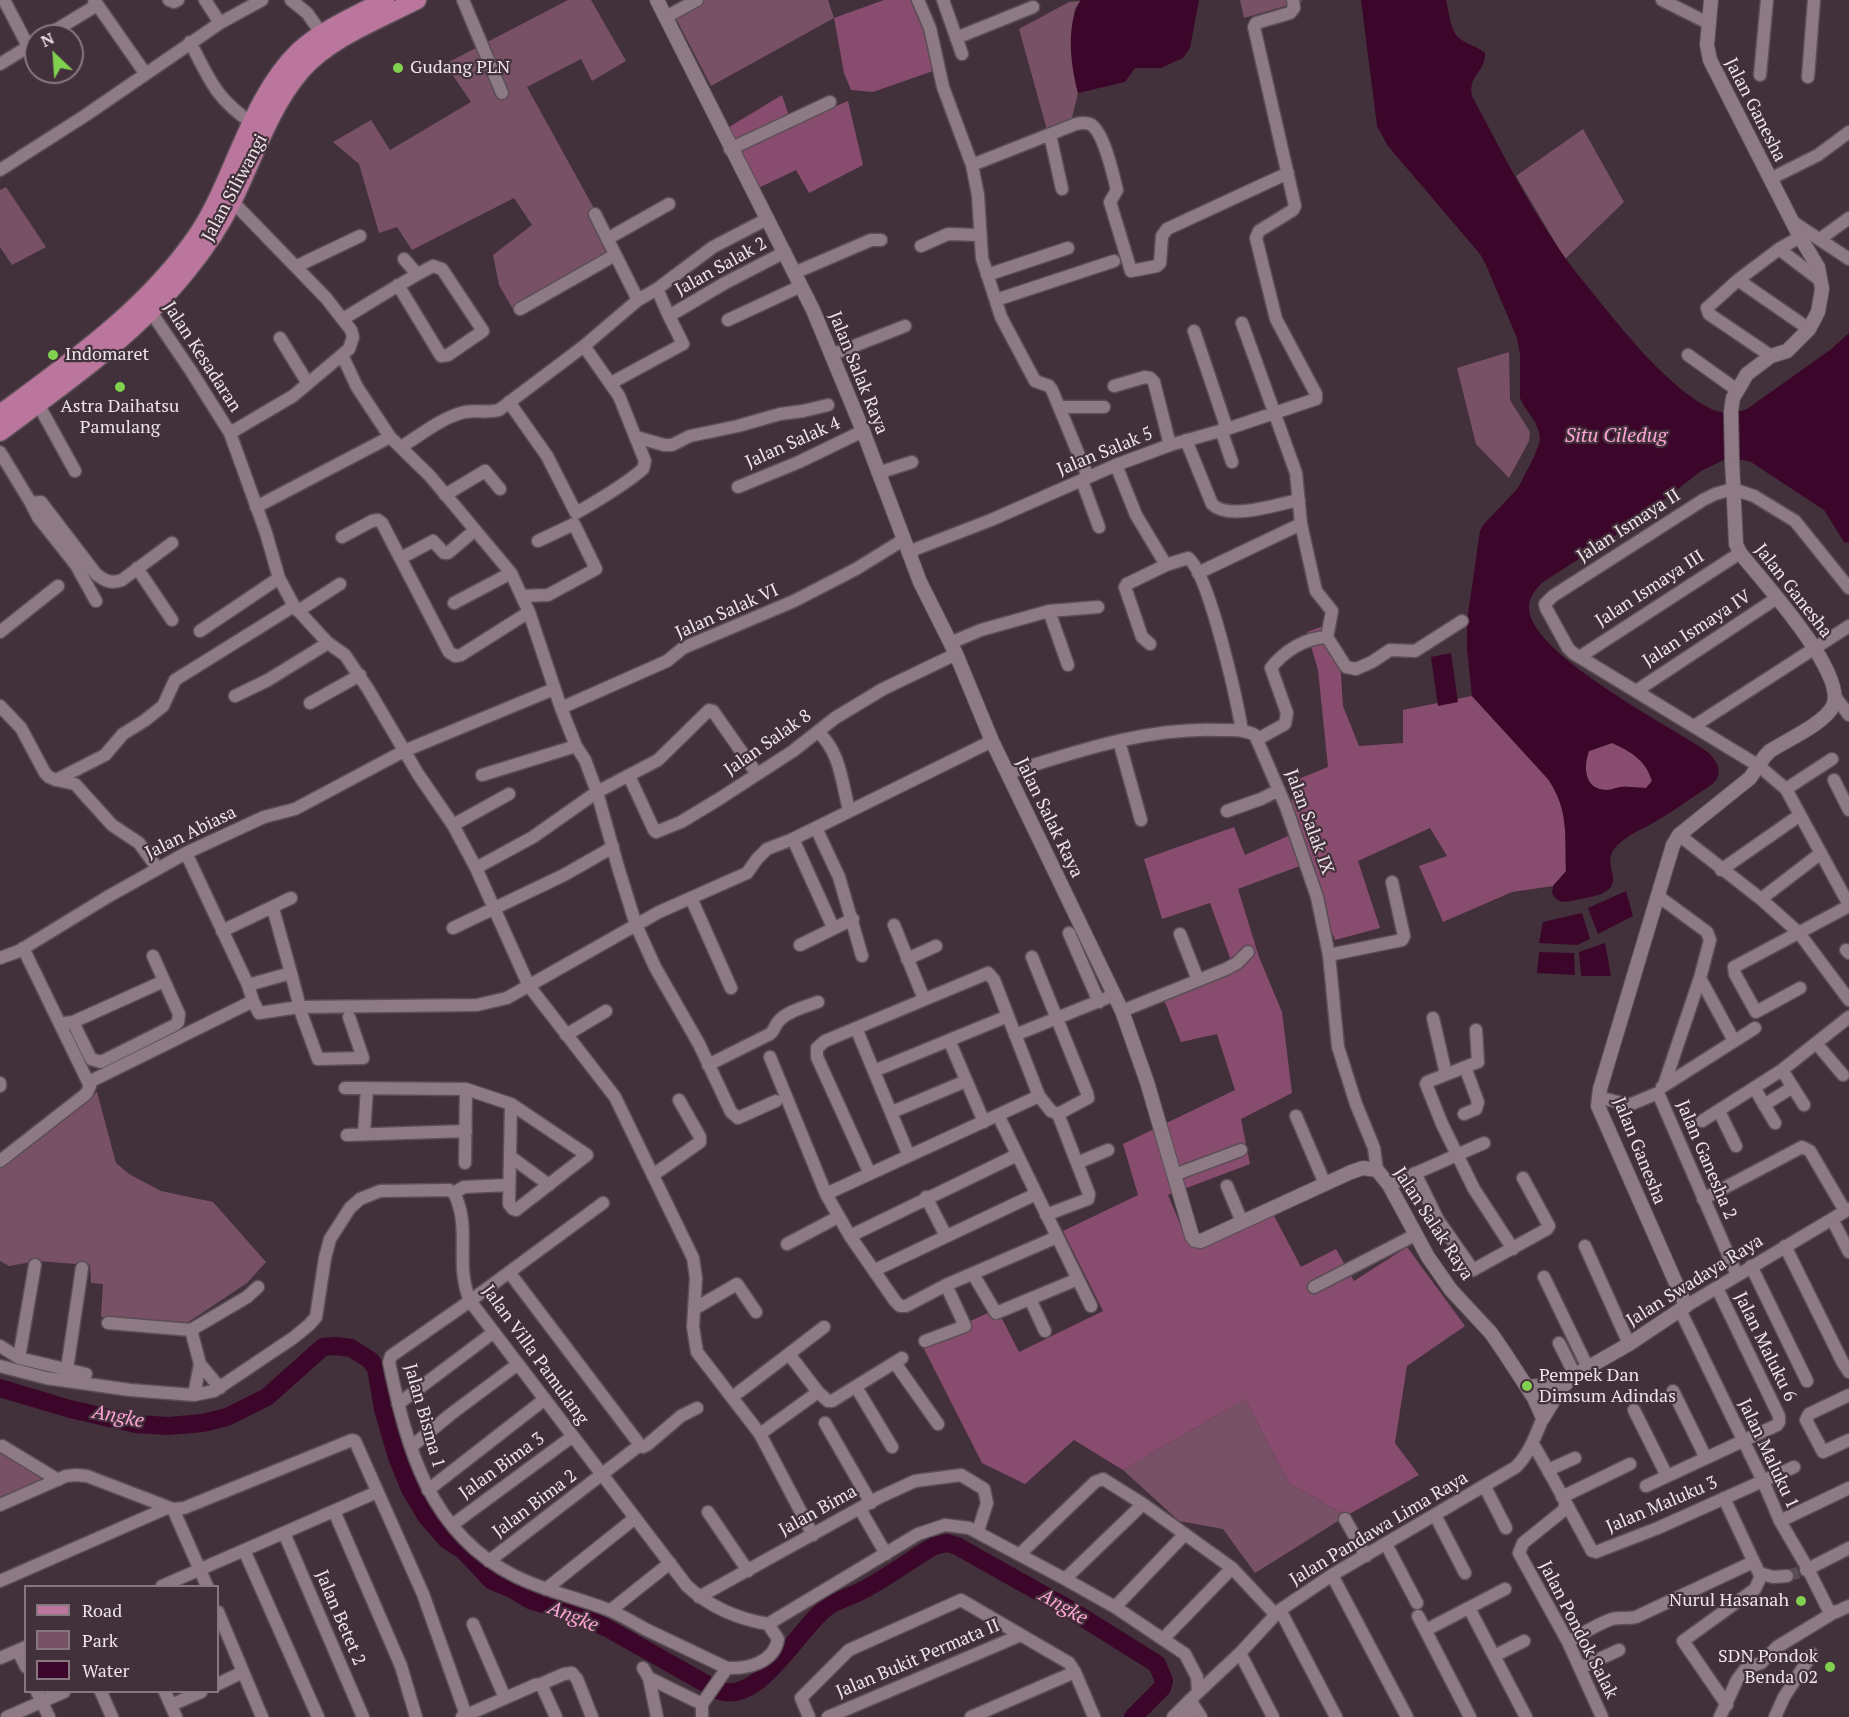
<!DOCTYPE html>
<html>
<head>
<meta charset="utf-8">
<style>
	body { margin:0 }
	#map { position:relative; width:1849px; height:1717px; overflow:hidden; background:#42313a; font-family:"PT Serif",serif }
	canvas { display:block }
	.legend { position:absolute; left:24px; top:1585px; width:195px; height:108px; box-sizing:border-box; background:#42313a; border:2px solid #877880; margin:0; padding:8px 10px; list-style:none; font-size:18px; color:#eee3e8 }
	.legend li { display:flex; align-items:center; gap:12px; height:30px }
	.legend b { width:30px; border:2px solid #877880 }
	.north { position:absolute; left:24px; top:24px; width:60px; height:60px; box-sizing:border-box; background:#42313a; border:2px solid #877880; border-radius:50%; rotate:335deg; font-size:16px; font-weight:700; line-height:24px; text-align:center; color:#eee3e8 }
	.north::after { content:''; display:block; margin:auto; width:21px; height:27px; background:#81d050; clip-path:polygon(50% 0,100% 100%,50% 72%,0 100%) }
</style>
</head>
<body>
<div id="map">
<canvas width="1849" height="1717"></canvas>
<ul class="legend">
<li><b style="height:8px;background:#ba769d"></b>Road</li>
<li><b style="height:16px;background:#795167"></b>Park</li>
<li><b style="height:16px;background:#3c052a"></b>Water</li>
</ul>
<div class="north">N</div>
</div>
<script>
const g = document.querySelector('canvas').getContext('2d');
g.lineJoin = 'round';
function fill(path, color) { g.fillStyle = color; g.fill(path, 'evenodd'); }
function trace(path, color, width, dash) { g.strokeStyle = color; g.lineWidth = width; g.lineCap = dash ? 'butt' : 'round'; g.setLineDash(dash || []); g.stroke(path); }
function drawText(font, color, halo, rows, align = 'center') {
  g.font = font + ' "PT Serif",serif'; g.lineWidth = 4.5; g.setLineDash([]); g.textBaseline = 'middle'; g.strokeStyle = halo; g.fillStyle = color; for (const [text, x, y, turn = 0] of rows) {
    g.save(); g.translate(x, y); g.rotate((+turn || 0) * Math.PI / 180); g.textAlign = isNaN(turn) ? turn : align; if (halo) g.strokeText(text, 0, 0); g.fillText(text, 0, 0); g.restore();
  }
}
fill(new Path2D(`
	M568,0H591L626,61L592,81L581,59L527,87L617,250L514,311L499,285L493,255L532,225L514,198L412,250L397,227L379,233L359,164L333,142L371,120L390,150L471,102L445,64Z
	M693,0H828L834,18L711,86L672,11Z
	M1240,0H1302V1L1244,18Z
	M1080,1L1075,9L1073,21L1071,49L1078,93L1071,122L1047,130L1019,29L1069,2Z
	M1583,129L1624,202L1565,259L1516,176Z
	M6,187L46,247L12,265L0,247V190Z
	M1509,352L1510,400L1530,432L1529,441L1509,478L1476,444L1457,368Z
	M97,1092L116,1163L129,1174L161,1191L213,1202L266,1262L247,1283L187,1323L101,1317L103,1284L91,1283L90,1265L37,1261L9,1266L0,1261V1165Z
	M1245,1399L1289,1483L1346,1516L1255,1573L1223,1529L1179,1521L1123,1470Z
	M0,1451L58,1480L0,1505Z`), '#795167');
fill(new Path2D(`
	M884,0H916L936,70L873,92L851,90L844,73L834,18Z
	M782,95L792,125L848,101L863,165L809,193L796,170L754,190L724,130Z
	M1329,624L1340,660L1343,706L1359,746L1403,743V710L1472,696L1548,779C1569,810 1565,835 1566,872L1553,886L1512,892L1443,922L1419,866L1447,856L1430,828L1358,861L1380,928L1335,940L1305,864L1238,889L1259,957L1282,1012L1292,1093L1241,1119L1250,1164L1168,1195L1189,1245L1271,1210L1301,1267L1336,1249L1354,1281L1407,1247L1465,1326L1407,1366L1395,1443L1419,1475L1346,1516L1289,1483L1245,1399L1123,1470L1074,1440L1025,1484L982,1463L921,1343L997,1309L1019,1352L1103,1311L1063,1231L1138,1195L1123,1144L1235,1090L1217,1034L1181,1042L1162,995L1233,966L1210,903L1162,919L1144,859L1234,827L1245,855L1299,831L1290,810L1296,780L1328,767L1318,670L1307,632Z
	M1612,743C1631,751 1646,760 1652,781L1646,788C1638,788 1629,786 1621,787C1617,788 1612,790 1607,790C1584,790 1583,767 1589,751Z`), '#884c6f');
fill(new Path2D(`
	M1081,0H1199L1190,48L1183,58L1161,68H1135L1125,82L1078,93C1071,68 1065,23 1081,0Z
	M1361,0H1446C1449,11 1450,30 1459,38C1466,44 1477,46 1485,53C1486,72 1468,74 1472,96C1503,154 1536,220 1575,271C1608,311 1671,397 1720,412C1730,415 1737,412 1747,409L1830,350L1849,333V543L1844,542L1824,510L1751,462L1730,457L1701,471L1633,524L1543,582C1537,588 1530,595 1529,605C1524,652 1673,727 1709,753C1715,760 1722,768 1717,778C1713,786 1703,790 1696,795C1682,805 1668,814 1653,823C1642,829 1630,834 1621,842C1598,860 1621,874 1610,888C1602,897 1582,898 1571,901C1562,903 1556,901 1552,893L1553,886L1566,871C1565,835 1569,810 1548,779L1472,696L1467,649V621L1480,531L1484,524L1518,488L1534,457L1540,441L1539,432L1535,422L1524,406L1520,398V354L1517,338L1486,265L1480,254L1388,146L1377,126ZM1612,743C1630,751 1646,760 1652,781L1646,788C1638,788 1629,786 1621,787C1617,787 1612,790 1607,790C1584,790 1583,767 1589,751Z
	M1451,653L1458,702L1438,706L1431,657Z
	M1626,891L1633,916L1598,934L1588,908Z
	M1582,913L1590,939L1577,945L1539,943L1543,922Z
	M1605,943L1611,976H1581L1579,952Z
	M1539,952L1574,953L1575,975L1537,973Z`), '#3c052a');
trace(new Path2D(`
	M0,1388L70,1409L136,1424L168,1426L203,1423L227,1417L267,1397L323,1347L336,1346L351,1348L370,1360L376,1368L383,1409L397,1457L410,1489L426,1516L447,1540L463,1550L492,1581L512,1589L532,1601L571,1611L607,1628L717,1690C759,1707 797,1630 826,1608C836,1600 851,1597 863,1590C888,1577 910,1560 934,1546L947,1543L957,1546L1069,1609L1157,1664L1164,1681L1162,1688L1133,1717`), '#3c052a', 18);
trace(new Path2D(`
	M1787,1576L1806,1570`), '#5c4c54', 12, [12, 6]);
const minor = new Path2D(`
	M4,0L28,46
	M94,0L145,73
	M169,0L174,2L178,0
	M205,0L220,23
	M291,0L307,13L322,34
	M463,0L502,93
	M918,0L930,28L943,87L972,165L978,195L982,258L1001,317L1035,381L1049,386L1052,390L1088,477
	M943,0L962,54
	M1662,0L1708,23
	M666,17L697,0
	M46,36L97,5
	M956,38L1033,7
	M190,42C210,80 215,98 252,123
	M0,64L36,42
	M1760,75L1767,0
	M1808,77L1814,0
	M1050,135L1062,189
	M730,149L830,102
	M972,165L1076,124C1080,123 1085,122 1090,124C1104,131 1113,175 1117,190L1110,202L1131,271L1157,266L1160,263L1162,236L1167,229L1288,173
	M0,170L86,115L220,23L262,0
	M1770,179L1818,155L1849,132
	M232,201L326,298L351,330L353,337L349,349L293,396L230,433L266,533L279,578L294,606L328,643L345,655L349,661L368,689L418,774L453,825L476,868L529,986L615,1097L693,1258L696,1278L693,1327L697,1352L760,1434L813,1535
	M595,214L638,300
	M1793,222L1849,259
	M607,239L669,204
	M1820,239L1849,218
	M921,246L948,234L979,235
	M1779,249L1800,237
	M404,259L417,274
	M297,266L360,236
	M794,273L871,240H881
	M987,275L1068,248
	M1738,280L1809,329
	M657,289L669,316L725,283L785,252
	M996,300L1114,261
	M147,306L191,371L230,433
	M520,309L615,255
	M343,319C373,301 402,282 433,266L442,269L483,331L448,355L441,356L398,285
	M728,320L801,286
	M1242,323L1296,473L1301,524L1316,591L1332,611L1327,637
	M1194,331L1227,429
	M280,338L307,382
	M342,355L357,387L390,437L430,476L511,573L529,612L561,708L576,746L585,760L597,792L618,867L636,925L655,967L699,1044L731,1112L738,1118L776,1101
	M831,355L905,326
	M1688,355L1737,390
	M1771,356L1709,314L1707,308L1738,280L1779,249L1821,281
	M611,383L683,344L669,316
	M1114,386L1145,377L1150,378L1154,382L1170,445
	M509,402L547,456L576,513C599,500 623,486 643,469L645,461L619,396L584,346
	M38,404L75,471
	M1059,407H1104
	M1221,430L1232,462
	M636,437L664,445H672L690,436L738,426L780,414L803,411L828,405
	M1186,440L1212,504C1228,521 1278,504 1299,500
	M401,447C421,435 442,417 465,412C476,410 487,413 499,410L584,346L638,300L657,289L713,247L767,219
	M0,452L31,503L38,517L76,565L96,601
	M1116,465L1136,515L1166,565
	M878,473L912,462
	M1082,481L1099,527
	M738,487L799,462L863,431
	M445,495L485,471L500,489
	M31,503L41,502L96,574C105,581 111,584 122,580L172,543
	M256,507L390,437
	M342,537L372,521L378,520L382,523L449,652L455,656L461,655L529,612
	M908,552L991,520L1116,465L1170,445L1227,429L1316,399V394L1276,319L1256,238L1259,231L1293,210L1295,206L1254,27L1256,23L1290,13L1294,8L1293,0
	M401,558L433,541L444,553H448L475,530
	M137,568L172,620
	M1198,573L1301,524
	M1849,588L1795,521L1754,496L1733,489L1715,494L1703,500L1553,596L1545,604L1546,608L1568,648L1573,653L1759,766L1786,789L1849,905
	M522,596L548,595L596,569L574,524L538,541
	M454,603L511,573
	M298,611L340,584
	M1049,611L1068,665
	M200,631L279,578
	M0,632L58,586
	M950,643L981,630L1049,611L1098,607
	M1150,644L1142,637L1125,587L1127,584L1166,565L1188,558C1209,573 1237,701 1242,731
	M1581,656L1740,553
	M1636,691L1777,598
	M235,696L268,680L328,643
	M1836,698L1849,715
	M310,703L360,675
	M0,706L21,728L45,773L49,777L56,780L75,784L112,825L139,843L158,869
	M561,708L667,661L683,648L794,601L856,569L903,540
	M1694,726L1849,626
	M818,732C840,751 842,783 849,810
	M1258,739L1285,724L1287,713L1271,668C1284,651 1305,638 1327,637L1346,667L1356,669L1372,662L1390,650L1415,651L1462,621
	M1119,741L1141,820
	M1008,773C1076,752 1146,727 1219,730C1231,730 1244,729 1255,735L1286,807L1317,897L1329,955L1338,1047L1356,1104L1374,1148L1377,1170
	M482,775L576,746
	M629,776L654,830L656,832L681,822L719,799L793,751L835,718L883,689L956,654
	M56,780L105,755L123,734L144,721L163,706L175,680L294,606
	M1834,780L1849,810
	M1786,789L1832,759
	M1227,811L1261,799L1279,790
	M453,825L509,794
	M816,828L839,877L862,956
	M1679,835L1761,899L1799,933L1849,1000
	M793,839L831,923
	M476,868L533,837L597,792L658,760L709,710L713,711L757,774
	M1721,870L1800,815
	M1658,896L1707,932L1710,940L1700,978L1664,1085
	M691,898L731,988
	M1761,899L1821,853
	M894,925L924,999
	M453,928L564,875L613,847
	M222,931L291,898
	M1069,933L1099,1002
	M1180,934L1198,980
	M800,945L853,919
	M1846,950L1849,953
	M1329,955L1402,940L1404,936L1392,882
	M1032,957L1087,1093L1088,1098L1058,1114
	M0,958L19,951L109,896L186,853L264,817L295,809L404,751L554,689
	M907,959L936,946
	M291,973L298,1000
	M1700,978L1734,1041
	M248,985L291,973L274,912
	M1800,988L1756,1012L1735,974L1734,967L1849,906
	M253,1001L259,1013L299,1007L477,1005L507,998L659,912L747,873L757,859L767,849L793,839L992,741
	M299,1007L318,1059L363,1058L349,1017
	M1122,1011L1226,969L1237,963L1248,952
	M1433,1018L1446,1074
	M73,1022L91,1059L101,1062L175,1025L178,1022L179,1014L153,956
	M65,1023L73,1022L164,981
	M856,1028L909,1156
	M1476,1030L1478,1062L1427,1082L1426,1084L1442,1124L1474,1189L1513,1249
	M566,1035L606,1011
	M1015,1035L1114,995
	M949,1040L984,1122
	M1816,1043L1843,1075
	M770,1057L826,1194L850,1236L895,1301L900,1306H906L946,1285L1057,1237
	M708,1065L770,1034C775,1030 774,1027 778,1022C787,1011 805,1007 818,1002
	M1782,1070L1804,1105
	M874,1071L1008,1016
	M89,1082L253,1001L248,985L186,853
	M0,1083V1086
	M1662,1087L1755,1028
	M345,1088L466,1089L511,1104L587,1155L516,1210L513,1209L509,1204L511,1104
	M1755,1089L1775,1123
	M1658,1093L1737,1275
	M1598,1097L1629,1105L1658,1093
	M1764,1105L1793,1087
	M1719,1111L1736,1146
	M892,1112L966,1081
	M1464,1114L1476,1109L1478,1102L1465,1067
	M998,1115L1091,1306
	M1296,1116L1325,1184
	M1702,1121L1782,1070L1849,1017
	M364,1134L367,1088
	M347,1135L466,1131
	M511,1157L549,1185
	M0,1161L86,1094L90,1086L23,948
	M465,1163L466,1089
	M1077,1163L1108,1150
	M1415,1173L1438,1220L1473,1270L1547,1229L1549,1226L1523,1178
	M870,1174L817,1057V1048L825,1041L988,973L994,980L1039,1096L1051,1111L1058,1114L1089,1194L1088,1199L1046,1215
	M653,1175L700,1142V1137L679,1100
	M1174,1175L1241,1150
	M1389,1185L1484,1143
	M1227,1186L1242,1222
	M454,1193L464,1187L509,1185
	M826,1194L1039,1096
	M926,1197L946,1236
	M1703,1199L1802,1147L1810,1151L1845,1211
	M603,1203L470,1301L391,1356L389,1362C407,1448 429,1533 515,1576C545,1591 578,1598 609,1610C621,1615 633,1622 645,1629C672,1642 700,1655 727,1668C747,1669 774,1663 778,1639L768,1624
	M1832,1219L1849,1252
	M850,1236L1017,1155
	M787,1244L838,1217
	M1585,1246L1629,1344
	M1785,1246L1843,1363L1849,1372
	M1751,1266L1807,1381
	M875,1270L1036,1194
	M973,1274L996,1313L1078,1279
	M1544,1277L1588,1368
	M1314,1287L1415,1235
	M1030,1299L1045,1331
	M1686,1306L1849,1209
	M694,1309L737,1284L756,1312
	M1680,1310L1763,1481L1780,1521L1808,1569L1849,1548
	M108,1323L191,1330L247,1297L258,1287
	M191,1330L200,1364L194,1395
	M925,1341L965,1326L946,1285
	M1559,1343L1575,1375
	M0,1346L19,1358L86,1374
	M789,1354L818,1392
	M19,1358L35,1265
	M895,1363L938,1424
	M200,1364L220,1388
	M0,1366L46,1378L130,1390L194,1395L214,1391L293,1338L309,1325L316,1317L325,1258L330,1239L350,1208L360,1199L380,1191L449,1190L454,1193C472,1229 454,1262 470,1301L687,1586C710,1607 738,1619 768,1624
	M67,1369L82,1268
	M856,1387L892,1447
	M1673,1391L1706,1458
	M739,1392L824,1327
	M1849,1395L1809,1414L1806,1420L1823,1452L1849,1440
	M398,1404L494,1332
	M1634,1410L1667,1476
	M825,1423L871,1503
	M760,1434L818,1392L828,1401H832L902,1358
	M1533,1444C1554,1479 1572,1515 1592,1551L1596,1552L1658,1528L1794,1467
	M640,1445L643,1447L647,1445L681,1416L697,1408
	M2,1446L58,1480
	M411,1447L451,1414L518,1364
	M1548,1470L1575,1458
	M1646,1486L1777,1425L1779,1422V1416L1717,1288
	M1485,1487L1506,1528
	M428,1490L545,1399
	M1562,1497L1630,1464
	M1724,1498L1759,1573L1773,1577L1787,1576
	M0,1505L66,1476L76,1475L87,1476L173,1509L207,1586
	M1565,1505L1564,1510L1523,1543L1519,1553L1568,1642L1602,1717
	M173,1509L184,1508L352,1440L355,1441L423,1594L466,1715
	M860,1509L886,1554
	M334,1511L401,1666L416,1717
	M708,1512L748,1571
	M1435,1515L1465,1573
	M1345,1519L1366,1556
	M1780,1521L1849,1488
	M452,1525L573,1436
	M284,1533L363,1717
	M1386,1544L1417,1603
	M244,1550L318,1717
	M1020,1554L1095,1482L1103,1479L1143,1504L1232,1568L1276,1615
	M489,1561L640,1445L509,1272
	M1806,1570L1808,1569L1829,1611L1836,1612L1849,1606
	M1332,1575L1407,1717
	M1065,1579L1143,1504
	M0,1581L167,1508
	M162,1586L377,1492
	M546,1589L635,1518
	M699,1597L880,1497L915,1481L961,1475L984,1489L987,1503L978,1531
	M1115,1607L1185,1534
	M1469,1608L1526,1717
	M611,1610L670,1563
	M1280,1610L1336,1717
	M218,1612L262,1717
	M1418,1616L1470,1717
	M473,1624L505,1698
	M768,1624L918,1534L945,1525L969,1528L1065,1579L1115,1607L1185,1654L1197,1677L1198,1692
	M1426,1630L1505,1589
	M1163,1639L1232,1568
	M1568,1642C1582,1634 1597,1624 1612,1619C1620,1617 1628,1619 1636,1617L1753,1562
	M18,1651L26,1667
	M1240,1653L1273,1717
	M1494,1656L1524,1641
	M0,1658L26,1647
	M643,1668L649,1678L657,1717
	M1580,1668L1619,1650
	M649,1678L702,1704
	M218,1684L243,1672
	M541,1684L564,1674L572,1673L577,1679L592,1717
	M37,1692L49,1717
	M101,1692L112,1717
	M165,1692L176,1717
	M171,1705L201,1692
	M1727,1705L1683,1641L1755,1589L1762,1574
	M7,1717L64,1692
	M462,1717L535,1685L541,1684L556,1717
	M702,1717V1704L727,1668
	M809,1717L801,1698L849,1650L961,1600L1069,1663L1075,1672L1094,1717
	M828,1717L1021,1635
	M971,1717L1075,1672
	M1173,1717L1190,1700L1201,1717
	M1187,1717L1190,1700L1240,1653L1280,1610L1332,1575L1516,1467C1530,1453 1535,1436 1543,1418
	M1720,1717L1737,1680L1746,1668L1761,1663L1777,1647L1833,1613
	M1775,1717L1784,1697L1812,1654`);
const tertiary = new Path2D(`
	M657,0L813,310L863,431L920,582L956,654L992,741L1122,1011L1147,1082L1192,1236L1195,1240L1201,1241L1351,1172L1363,1168L1377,1170L1389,1185L1428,1257L1451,1290L1491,1333L1506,1355L1534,1398L1543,1418
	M1527,1387L1550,1385L1561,1388
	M1543,1418L1561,1388L1575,1375L1629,1344L1686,1306L1598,1106L1600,1089L1673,845L1679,835L1750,778L1765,756L1770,751C1787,740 1825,723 1833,706C1848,674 1761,579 1740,553L1736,544L1732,460L1731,411L1733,398L1747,374L1771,356L1787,351L1809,329L1818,312L1822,289L1818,267L1800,237L1710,60L1707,45L1711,0`);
const primary = new Path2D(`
	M0,414C72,361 147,309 198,234C235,178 250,98 299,51C323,29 357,15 385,0
	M0,432C66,383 134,336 186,272C204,250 221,225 233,200C254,157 270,107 301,71C328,39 380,19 417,0`);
trace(minor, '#5b4e55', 15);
trace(tertiary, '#5b4e55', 16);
trace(primary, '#5b4e55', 21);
trace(minor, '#8e7a84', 12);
trace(tertiary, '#8e7a84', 14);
trace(primary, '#ba769d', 18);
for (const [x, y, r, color] of [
	[398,68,6,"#81d050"],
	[53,355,6,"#81d050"],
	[120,387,6,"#81d050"],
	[1527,1386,6,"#81d050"],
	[1801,1601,6,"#81d050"],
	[1830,1667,6,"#81d050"]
]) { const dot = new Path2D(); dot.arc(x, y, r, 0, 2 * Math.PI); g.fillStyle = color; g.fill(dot); trace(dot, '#42313a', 2); }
drawText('18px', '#eee3e8', '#42313a', [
	["Gudang PLN",410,68],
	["Indomaret",65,355],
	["Astra Daihatsu",120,407,"center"],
	["Pamulang",120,428,"center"],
	["Pempek Dan",1539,1376],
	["Dimsum Adindas",1539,1397],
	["Nurul Hasanah",1789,1601,"right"],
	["SDN Pondok",1818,1657,"right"],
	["Benda 02",1818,1678,"right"]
], 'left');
drawText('18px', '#eee3e8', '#42313a', [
	["Jalan Ganesha",1755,110,63],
	["Jalan Siliwangi",235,188,-62],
	["Jalan Salak 2",721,267,-29],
	["Jalan Kesadaran",202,357,57],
	["Jalan Salak Raya",858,373,68],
	["Jalan Salak 4",793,443,-24],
	["Jalan Salak 5",1105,452,-22],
	["Jalan Ismaya II",1629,526,-33],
	["Jalan Ismaya III",1650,589,-33],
	["Jalan Ganesha",1793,591,52],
	["Jalan Salak VI",727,612,-24],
	["Jalan Ismaya IV",1697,629,-33],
	["Jalan Salak 8",768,743,-35],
	["Jalan Salak Raya",1049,818,64],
	["Jalan Salak IX",1309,822,70],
	["Jalan Abiasa",191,833,-26],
	["Jalan Ganesha",1639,1151,68],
	["Jalan Ganesha 2",1706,1160,67],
	["Jalan Salak Raya",1433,1224,57],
	["Jalan Swadaya Raya",1695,1281,-32],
	["Jalan Maluku 6",1765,1347,64],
	["Jalan Villa Pamulang",535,1355,54],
	["Jalan Bisma 1",424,1416,74],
	["Jalan Maluku 1",1768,1454,65],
	["Jalan Bima 3",502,1466,-36],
	["Jalan Bima 2",535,1504,-37],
	["Jalan Maluku 3",1662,1505,-23],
	["Jalan Bima",818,1511,-29],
	["Jalan Pandawa Lima Raya",1379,1529,-31],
	["Jalan Betet 2",340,1618,67],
	["Jalan Pondok Salak",1578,1630,63],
	["Jalan Bukit Permata II",918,1659,-23]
]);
drawText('italic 20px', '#fda3d6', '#42313a', [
	["Situ Ciledug",1616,436],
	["Angke",118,1417,11],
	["Angke",1063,1607,30],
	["Angke",573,1617,22]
]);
</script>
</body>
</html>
